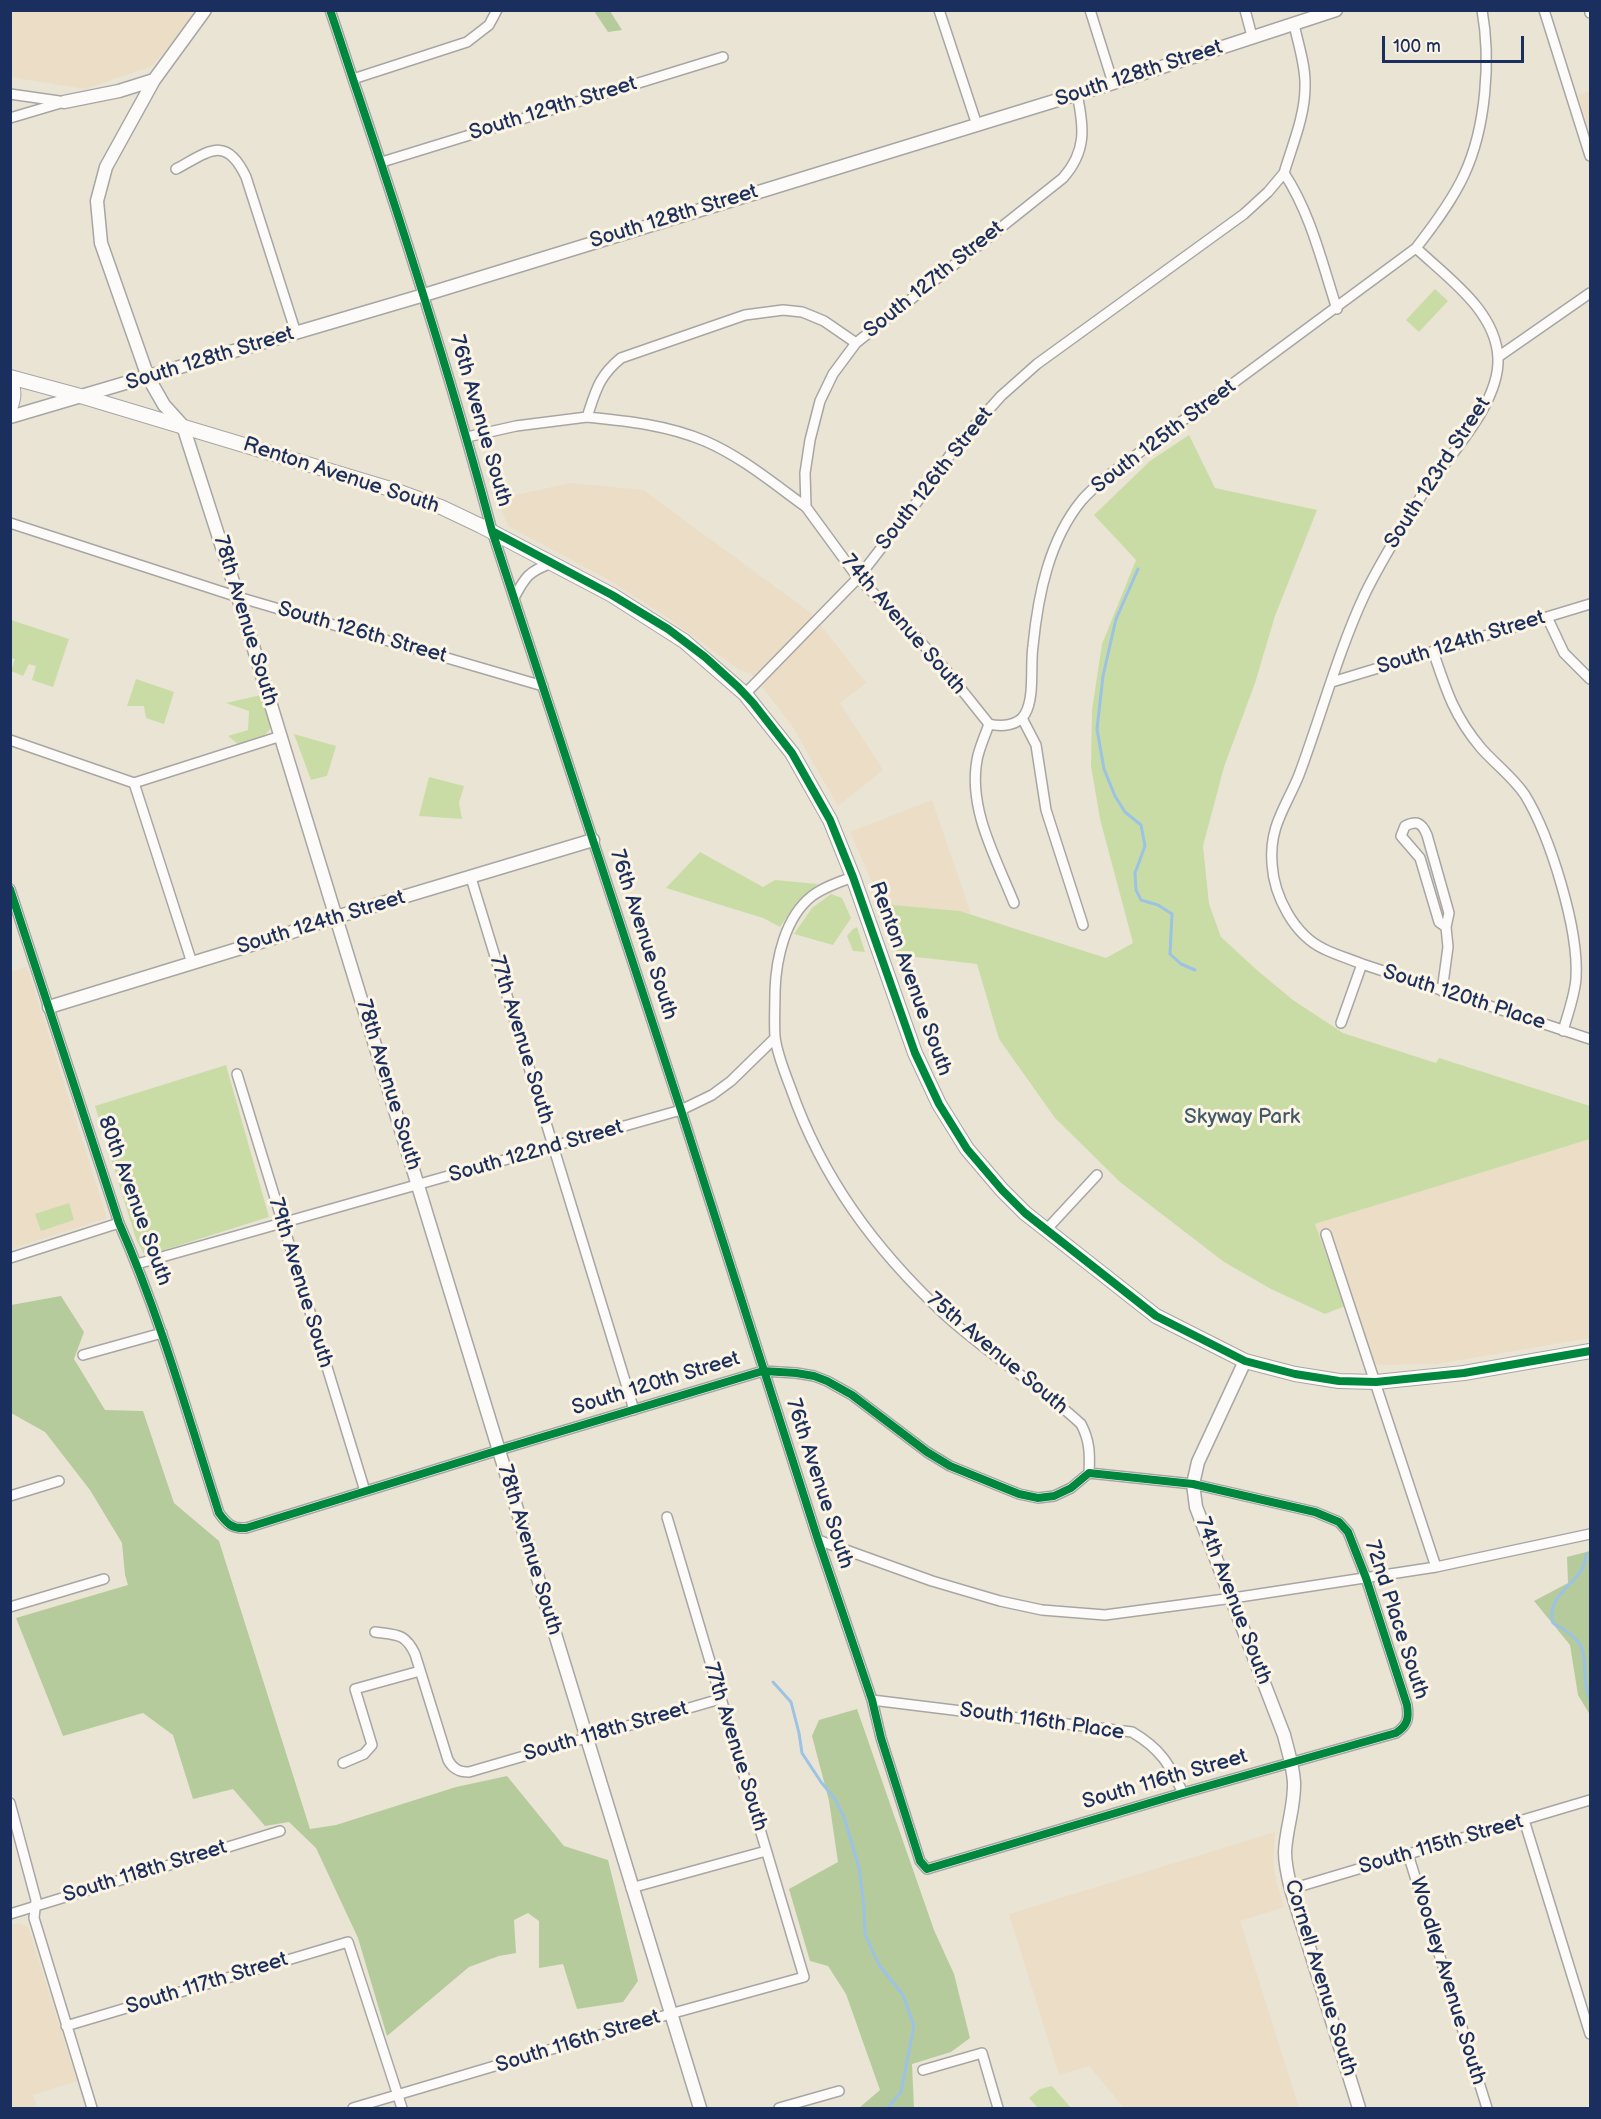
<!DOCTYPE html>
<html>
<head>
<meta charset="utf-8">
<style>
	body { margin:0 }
	#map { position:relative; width:1601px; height:2119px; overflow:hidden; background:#eae4d5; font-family:"Balsamiq Sans",sans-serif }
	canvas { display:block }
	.frame { position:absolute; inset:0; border:12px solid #1b2f5e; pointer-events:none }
	.scale { position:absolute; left:1382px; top:36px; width:142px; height:27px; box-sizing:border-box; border:3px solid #1b2f5e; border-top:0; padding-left:8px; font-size:18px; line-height:21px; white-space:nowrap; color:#1b2f5e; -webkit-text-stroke:4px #fcf5e5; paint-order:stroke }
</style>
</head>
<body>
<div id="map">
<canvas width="1601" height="2119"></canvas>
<div class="frame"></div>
<div class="scale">100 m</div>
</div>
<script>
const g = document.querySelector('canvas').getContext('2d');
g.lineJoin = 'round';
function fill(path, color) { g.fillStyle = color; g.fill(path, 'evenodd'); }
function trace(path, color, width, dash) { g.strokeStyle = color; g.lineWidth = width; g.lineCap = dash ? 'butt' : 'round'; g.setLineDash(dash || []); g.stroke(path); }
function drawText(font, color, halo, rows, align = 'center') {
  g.font = font + ' "Balsamiq Sans",sans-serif'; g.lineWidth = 6; g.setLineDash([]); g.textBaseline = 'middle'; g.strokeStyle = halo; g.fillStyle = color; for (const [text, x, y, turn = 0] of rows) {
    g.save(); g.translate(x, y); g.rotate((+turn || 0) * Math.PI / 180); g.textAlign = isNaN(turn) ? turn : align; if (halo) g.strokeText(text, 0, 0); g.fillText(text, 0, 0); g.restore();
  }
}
fill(new Path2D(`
	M10,11L11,10L197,11L152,66L85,89L11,77Z
	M1590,91V133L1578,95Z
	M571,483L643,490L811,613L866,683L840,703L883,770L838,806L791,724L751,673L741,671L671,620L609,580L508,526L497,499Z
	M932,800L971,914L960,911L882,904L850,832Z
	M27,967L107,1218L11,1249L10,972Z
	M1590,1139V1338L1436,1364L1365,1365L1315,1224Z
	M1275,1832L1273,1864L1277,1884L1284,1907L1240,1921L1299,2108H1124L1089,2066L1059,2075L1009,1914Z
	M19,1923L28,1927L77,2081L33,2095L37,2108H11L10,1925Z`), '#ebddc6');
fill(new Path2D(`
	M1435,289L1448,301L1419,332L1406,320Z
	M1189,435L1215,488L1317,510L1275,616L1255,683L1224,767L1203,846L1209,904L1221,937L1258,971L1293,1000L1343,1033L1436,1063L1439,1058L1590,1106V1139L1315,1224L1345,1306L1325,1314L1271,1289L1224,1262L1120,1182L1055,1118L999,1039L977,964L898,955L882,904L960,911L1106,958L1133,943L1100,819L1091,766L1092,710L1102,644L1136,560L1094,515L1150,461Z
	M11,620L69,639L53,687L32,680L36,666L29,664L23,676L11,671L15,659L11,658Z
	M136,679L174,692L164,724L146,718L144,706H127Z
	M261,695L271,728L265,735L238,744L228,736L248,730L249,711L226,703Z
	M294,734L336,746L327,776L311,780Z
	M429,777L464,786L459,803L462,819L419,816Z
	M700,852L763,887L775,880L818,884L796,903L780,927L763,918L666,888Z
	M831,894L842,898L851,918L833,945L794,934L812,908Z
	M857,927L865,952L853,951L847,936L853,929Z
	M226,1065L269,1217L145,1256L136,1239L95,1106Z
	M69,1203L74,1220L41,1231L35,1214Z
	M1052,2086L1071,2108H1038L1029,2098L1040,2089Z`), '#cadca6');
fill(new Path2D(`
	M594,11H610L622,30L608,32Z
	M61,1296L84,1332L74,1359L105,1410L143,1411L174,1503L219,1541L310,1829L336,1825L456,1787L507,1776L564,1846L608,1860L638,1981L623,2002L577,2009L563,1964L539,1968V1921L528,1913L514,1920L516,1953L499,1956L469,1967L387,2036L358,1938L316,1848L289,1822L265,1826L233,1789L193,1799L173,1735L143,1713L63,1736L16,1618L128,1585L125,1575L122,1543L90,1490L45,1432L11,1413V1305Z
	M1590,1551V1715L1578,1695L1570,1645L1534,1601L1568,1583L1567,1557Z
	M857,1709L934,1930L954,1974L970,2038L951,2052L912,2064L914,2108H859L880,2090L846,1994L828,1966L810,1961L789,1889L838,1862L829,1801L812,1736L819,1720Z`), '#b6cb9c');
trace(new Path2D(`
	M1138,569L1116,619L1103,676L1097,729L1104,769L1115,796L1125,812L1141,825L1145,846L1135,873L1136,890L1141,900L1158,905L1172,914L1170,954L1181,964L1195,970
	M1586,1554C1586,1583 1544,1592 1553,1623C1580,1639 1585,1643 1585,1676C1586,1684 1586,1692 1590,1699
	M773,1682L791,1702L799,1733L802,1753L821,1782L835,1799L844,1817L859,1868L864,1906L865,1934L879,1965L903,1995L914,2026L901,2092L888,2108`), '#9cc2e4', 3);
const minor = new Path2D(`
	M939,10L977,125
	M1090,10L1113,83
	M1245,10L1252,36
	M1544,10L1590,156
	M1590,10V13
	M1294,24C1298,44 1306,66 1305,87C1305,116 1292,146 1284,173C1311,214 1322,263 1337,309
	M353,79L467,42L489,25L497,10
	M10,94L59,101
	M10,118L64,102
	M382,162L723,57
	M176,169C208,152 226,134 246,177L296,333
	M856,343L833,374L820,401L810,440L805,473L806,507L858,578L900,619L945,669L989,724C1001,727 1018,726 1025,714C1035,697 1030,665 1033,646C1038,595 1049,540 1082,500C1089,492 1097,485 1105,478L1416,248C1434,225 1452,201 1464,175C1486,128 1491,60 1482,10
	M1498,357L1590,293
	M587,417C627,421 667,425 705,441C742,457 774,484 806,507
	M467,437L516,426L587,417C596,390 599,376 621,358L745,315L783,310L802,312L812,316L824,321L856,343L1063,178C1087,151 1084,127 1077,94
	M10,523L238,597L543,686
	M514,598C525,577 529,571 552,563
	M1547,617L1564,653L1590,679
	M1433,651C1446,690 1454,716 1481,748C1495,764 1513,777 1525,795C1550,836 1579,929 1576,978C1575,995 1568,1013 1563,1031
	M1332,682L1590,604
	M745,694L858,578L920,498L957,445L1001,396L1037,364L1244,214L1268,192L1284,173
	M1022,718L1036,745L1046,810L1083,925
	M989,724C985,736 979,748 977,760C968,809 996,858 1014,903
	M10,740L134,783L281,736
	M134,783L192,963
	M853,877C839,882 824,887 812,896C785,917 776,959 775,991C775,1006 774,1022 775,1037C777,1054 785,1073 791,1089C822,1178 875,1249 943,1313C986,1353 1038,1384 1081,1424C1090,1441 1090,1455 1089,1473
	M471,878L634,1410
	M10,889L119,1223C160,1316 188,1416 219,1513C227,1524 232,1529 246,1528L499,1450L763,1371L796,1373L814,1376L827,1381L852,1395L927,1452L950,1466L1019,1494L1038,1498L1054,1496L1071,1488L1089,1473L1193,1484L1315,1512L1339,1522L1348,1532L1366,1578L1407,1705C1409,1718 1408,1725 1396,1733L1183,1793L927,1869L920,1861L881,1738L872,1700L818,1540L681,1110L492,531C453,384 407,240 359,97C349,68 340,39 330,10
	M1362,964C1350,959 1336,955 1324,949C1294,935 1274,896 1272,864C1269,826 1286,807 1299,775C1321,716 1338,652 1364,596C1380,562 1401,530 1420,498C1445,459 1500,406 1498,358C1496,311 1448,278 1416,248
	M1442,991L1448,947L1446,927L1449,913L1427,835C1422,823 1417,820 1405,826L1401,836L1420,858L1439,922L1446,927
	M1341,1023L1362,964L1590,1039
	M237,1074L365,1491
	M1046,1230L1097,1175
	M1326,1234L1436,1567
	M10,1258L119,1223
	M137,1264L681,1110L712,1095L731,1081L775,1038
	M83,1355L162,1333
	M10,1496L59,1481
	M818,1540L932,1581L1000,1601L1042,1610L1105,1615L1233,1598L1436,1567L1590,1534
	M10,1607L104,1579
	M375,1632C397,1635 405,1633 415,1654L448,1760C453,1769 459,1772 469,1772L720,1699
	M872,1700L1132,1732C1161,1749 1169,1764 1183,1793
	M343,1763L364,1754L372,1745L355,1689L420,1671
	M10,1803L36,1900L34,1918L92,2108
	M1524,1820L1590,2034
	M1408,1854L1487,2108
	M631,1888L766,1851
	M1291,1889L1590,1800
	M10,1914L280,1831
	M66,2026L348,1942L402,2108
	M923,2070L982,2053L998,2108
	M353,2108L670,2014L804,1977L667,1517
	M779,2108L839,2091`);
const tertiary = new Path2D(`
	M205,10L154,80L106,167L97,201L101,243L148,377L164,405L183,426L238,597L700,2108
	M64,102L119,91L154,80
	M10,417L424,295L1113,83L1336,10
	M49,1007L280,936L336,917L593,840
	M1245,1361L1198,1462L1193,1484L1196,1507L1284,1735C1288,1751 1293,1766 1294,1782C1295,1806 1286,1828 1285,1852C1285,1865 1288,1877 1291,1889L1359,2108`);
const secondary = new Path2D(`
	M10,377L84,397L397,491L441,507L481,526L612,595L684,641L745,694L792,753L830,820L853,877L915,1053L939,1104L967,1149L1002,1190L1025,1213L1156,1316L1245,1361L1295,1374L1339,1381L1376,1382L1464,1373L1590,1351
	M10,383C16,391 13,400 10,409`);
trace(minor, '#a7a6a4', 12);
trace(tertiary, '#a7a6a4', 15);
trace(secondary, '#a7a6a4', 16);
trace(minor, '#fcfbf9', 9);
trace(tertiary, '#fcfbf9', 12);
trace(secondary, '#fcfbf9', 14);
trace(new Path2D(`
	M492,531L612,595L668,629L705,657L738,687L753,703L792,753L830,820L853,877L915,1053L939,1104L967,1149L1002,1190L1025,1213L1156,1316L1245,1361L1295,1374L1339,1381L1376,1382L1464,1373L1590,1351
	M10,889L119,1223C160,1316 188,1416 219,1513C227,1524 232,1529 246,1528L499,1450L763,1371L796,1373L814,1376L827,1381L852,1395L927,1452L950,1466L1019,1494L1038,1498L1054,1496L1071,1488L1089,1473L1193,1484L1315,1512L1339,1522L1348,1532L1366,1578L1407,1705C1409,1718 1408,1725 1396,1733L1183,1793L927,1869L920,1861L881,1738L872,1700L818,1540L681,1110L492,531C453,384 407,240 359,97C349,68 340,39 330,10`), '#00873e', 8);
drawText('21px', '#1b2f5e', '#fcf5e5', [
	["South 128th Street",1139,74,-18],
	["South 129th Street",553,109,-17],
	["South 128th Street",674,217,-17],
	["South 127th Street",934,280,-39],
	["South 128th Street",210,359,-17],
	["76th Avenue South",480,421,74],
	["South 125th Street",1164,437,-37],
	["South 123rd Street",1438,473,-57],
	["Renton Avenue South",341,476,18],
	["South 126th Street",935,479,-52],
	["78th Avenue South",245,621,73],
	["74th Avenue South",903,625,49],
	["South 126th Street",362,633,16],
	["South 124th Street",1461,643,-17],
	["South 124th Street",321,923,-17],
	["76th Avenue South",643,935,72],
	["Renton Avenue South",910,979,70],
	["South 120th Place",1464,998,18],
	["77th Avenue South",521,1040,73],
	["78th Avenue South",388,1085,73],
	["South 122nd Street",536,1152,-16],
	["80th Avenue South",134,1201,70],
	["79th Avenue South",300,1283,73],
	["75th Avenue South",997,1354,40],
	["South 120th Street",656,1384,-17],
	["76th Avenue South",819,1484,72],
	["78th Avenue South",529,1550,73],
	["74th Avenue South",1233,1601,69],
	["72nd Place South",1396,1620,72],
	["South 116th Place",1042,1722,8],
	["South 118th Street",606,1732,-16],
	["77th Avenue South",735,1747,73],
	["South 116th Street",1165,1780,-16],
	["South 115th Street",1441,1845,-16],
	["South 118th Street",145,1872,-17],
	["Cornell Avenue South",1320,1978,73],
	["Woodley Avenue South",1447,1981,73],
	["South 117th Street",207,1984,-17],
	["South 116th Street",578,2042,-17]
]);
drawText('21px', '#405966', '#fcf5e5', [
	["Skyway Park",1242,1118]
]);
</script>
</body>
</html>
